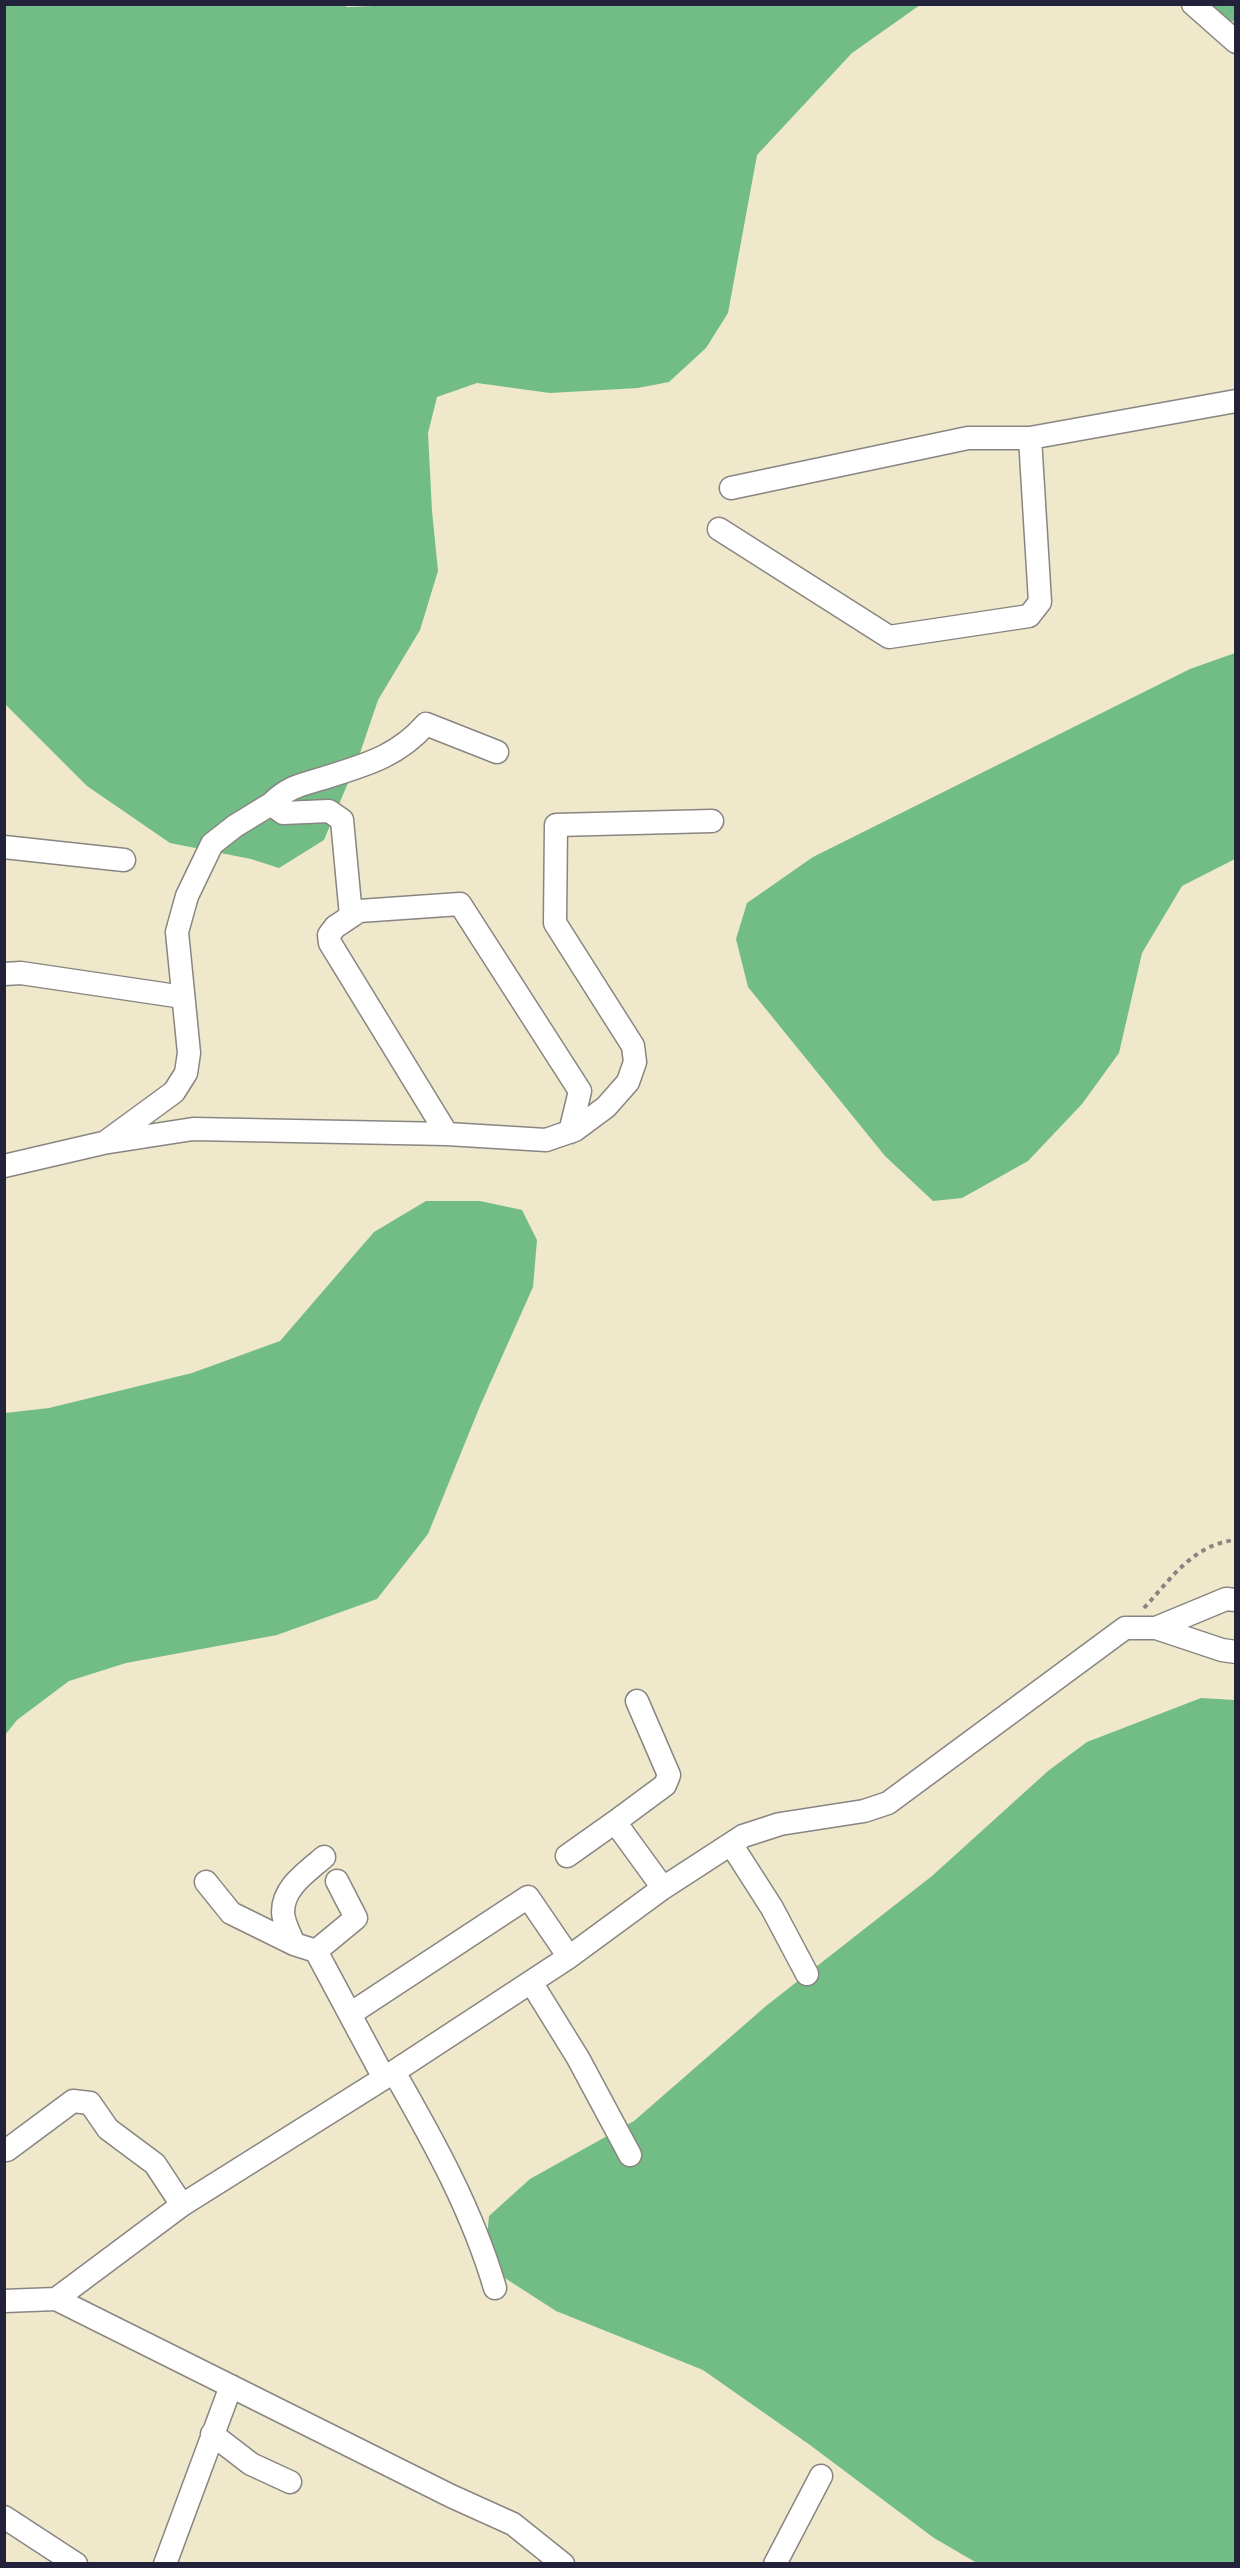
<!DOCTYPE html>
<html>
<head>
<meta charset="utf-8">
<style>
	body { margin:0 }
	#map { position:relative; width:1240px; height:2568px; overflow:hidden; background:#efe8ca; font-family:"Sorts Mill Goudy",serif }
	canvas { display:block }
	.frame { position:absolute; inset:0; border:6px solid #22223b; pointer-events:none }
</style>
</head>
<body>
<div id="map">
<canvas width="1240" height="2568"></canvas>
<div class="frame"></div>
</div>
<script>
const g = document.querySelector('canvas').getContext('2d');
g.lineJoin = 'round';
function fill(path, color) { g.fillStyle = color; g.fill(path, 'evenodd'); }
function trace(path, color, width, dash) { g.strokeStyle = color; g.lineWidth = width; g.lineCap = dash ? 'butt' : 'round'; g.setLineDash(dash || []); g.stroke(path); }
fill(new Path2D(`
	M342,4L347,7L428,4L920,5L852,53L757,155L728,313L706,348L669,382L638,388L550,393L477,383L437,397L428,433L432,511L438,571L420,630L378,700L358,759L324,840L279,868L251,859L170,843L87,786L5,704L4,5Z
	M1180,5H1235V22Z
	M1235,653V859L1182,886L1142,953L1119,1053L1082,1104L1028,1161L962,1198L933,1201L885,1156L748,987L736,939L747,903L813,857L1190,669Z
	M426,1201H480L522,1210L537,1240L533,1287L480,1406L428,1534L377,1599L277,1635L126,1663L69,1681L17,1720L5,1735V1413L49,1408L192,1373L280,1341L374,1232Z
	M1201,1698L1235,1700V2563H977L934,2538L810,2445L703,2370L556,2311L494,2271L486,2247L489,2216L530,2179L634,2121L766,2006L932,1876L1048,1771L1087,1742Z`), '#72bd85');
const minor = new Path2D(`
	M1193,4L1236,42
	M731,488L968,438H1030L1236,401
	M719,529L889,637L1029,616L1040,602L1030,438
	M4,847L124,860
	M351,916L342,820L329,811L283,813L271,804C289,786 301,785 324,778C365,765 397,757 426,724L497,752
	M4,974L21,973L183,997
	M447,1134L330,943L329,935L335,927L359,911L460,904L580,1091L570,1132
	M107,1141L174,1092L186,1073L189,1053L177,932L187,896L212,844L235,826L271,804
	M4,1166L103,1143L193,1129L447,1134L546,1140L575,1130L606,1107L628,1082L635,1062L633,1046L555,923L556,825L712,821
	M1156,1628L1226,1599L1236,1600
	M637,1701L669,1775L665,1785L615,1822L663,1888
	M731,1844L772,1908L807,1974
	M567,1856L615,1822
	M206,1882L231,1913L294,1944L316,1951L384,2078
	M294,1944C290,1934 283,1922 283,1912C283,1887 307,1872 324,1857
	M316,1951L356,1918L337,1881
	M531,1982L578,2058L630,2155
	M350,2014L528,1897L569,1957
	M394,2072C434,2142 472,2210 495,2288
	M7,2150L73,2101L90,2103L108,2129L155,2164L182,2205
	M56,2299L182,2205L389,2075L569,1957L663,1888L743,1836L780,1824L864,1811L888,1803L1125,1628H1156L1222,1650L1236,1652
	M4,2301L56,2299L451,2496L513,2524L563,2564
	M212,2434L251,2464L290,2482
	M4,2517L76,2564
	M165,2564L231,2386
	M775,2564L821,2476`);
trace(minor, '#888582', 25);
trace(new Path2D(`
	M1144,1608C1171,1579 1193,1544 1236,1540`), '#888582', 4, [4.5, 4.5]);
trace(minor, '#fff', 22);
</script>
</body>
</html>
